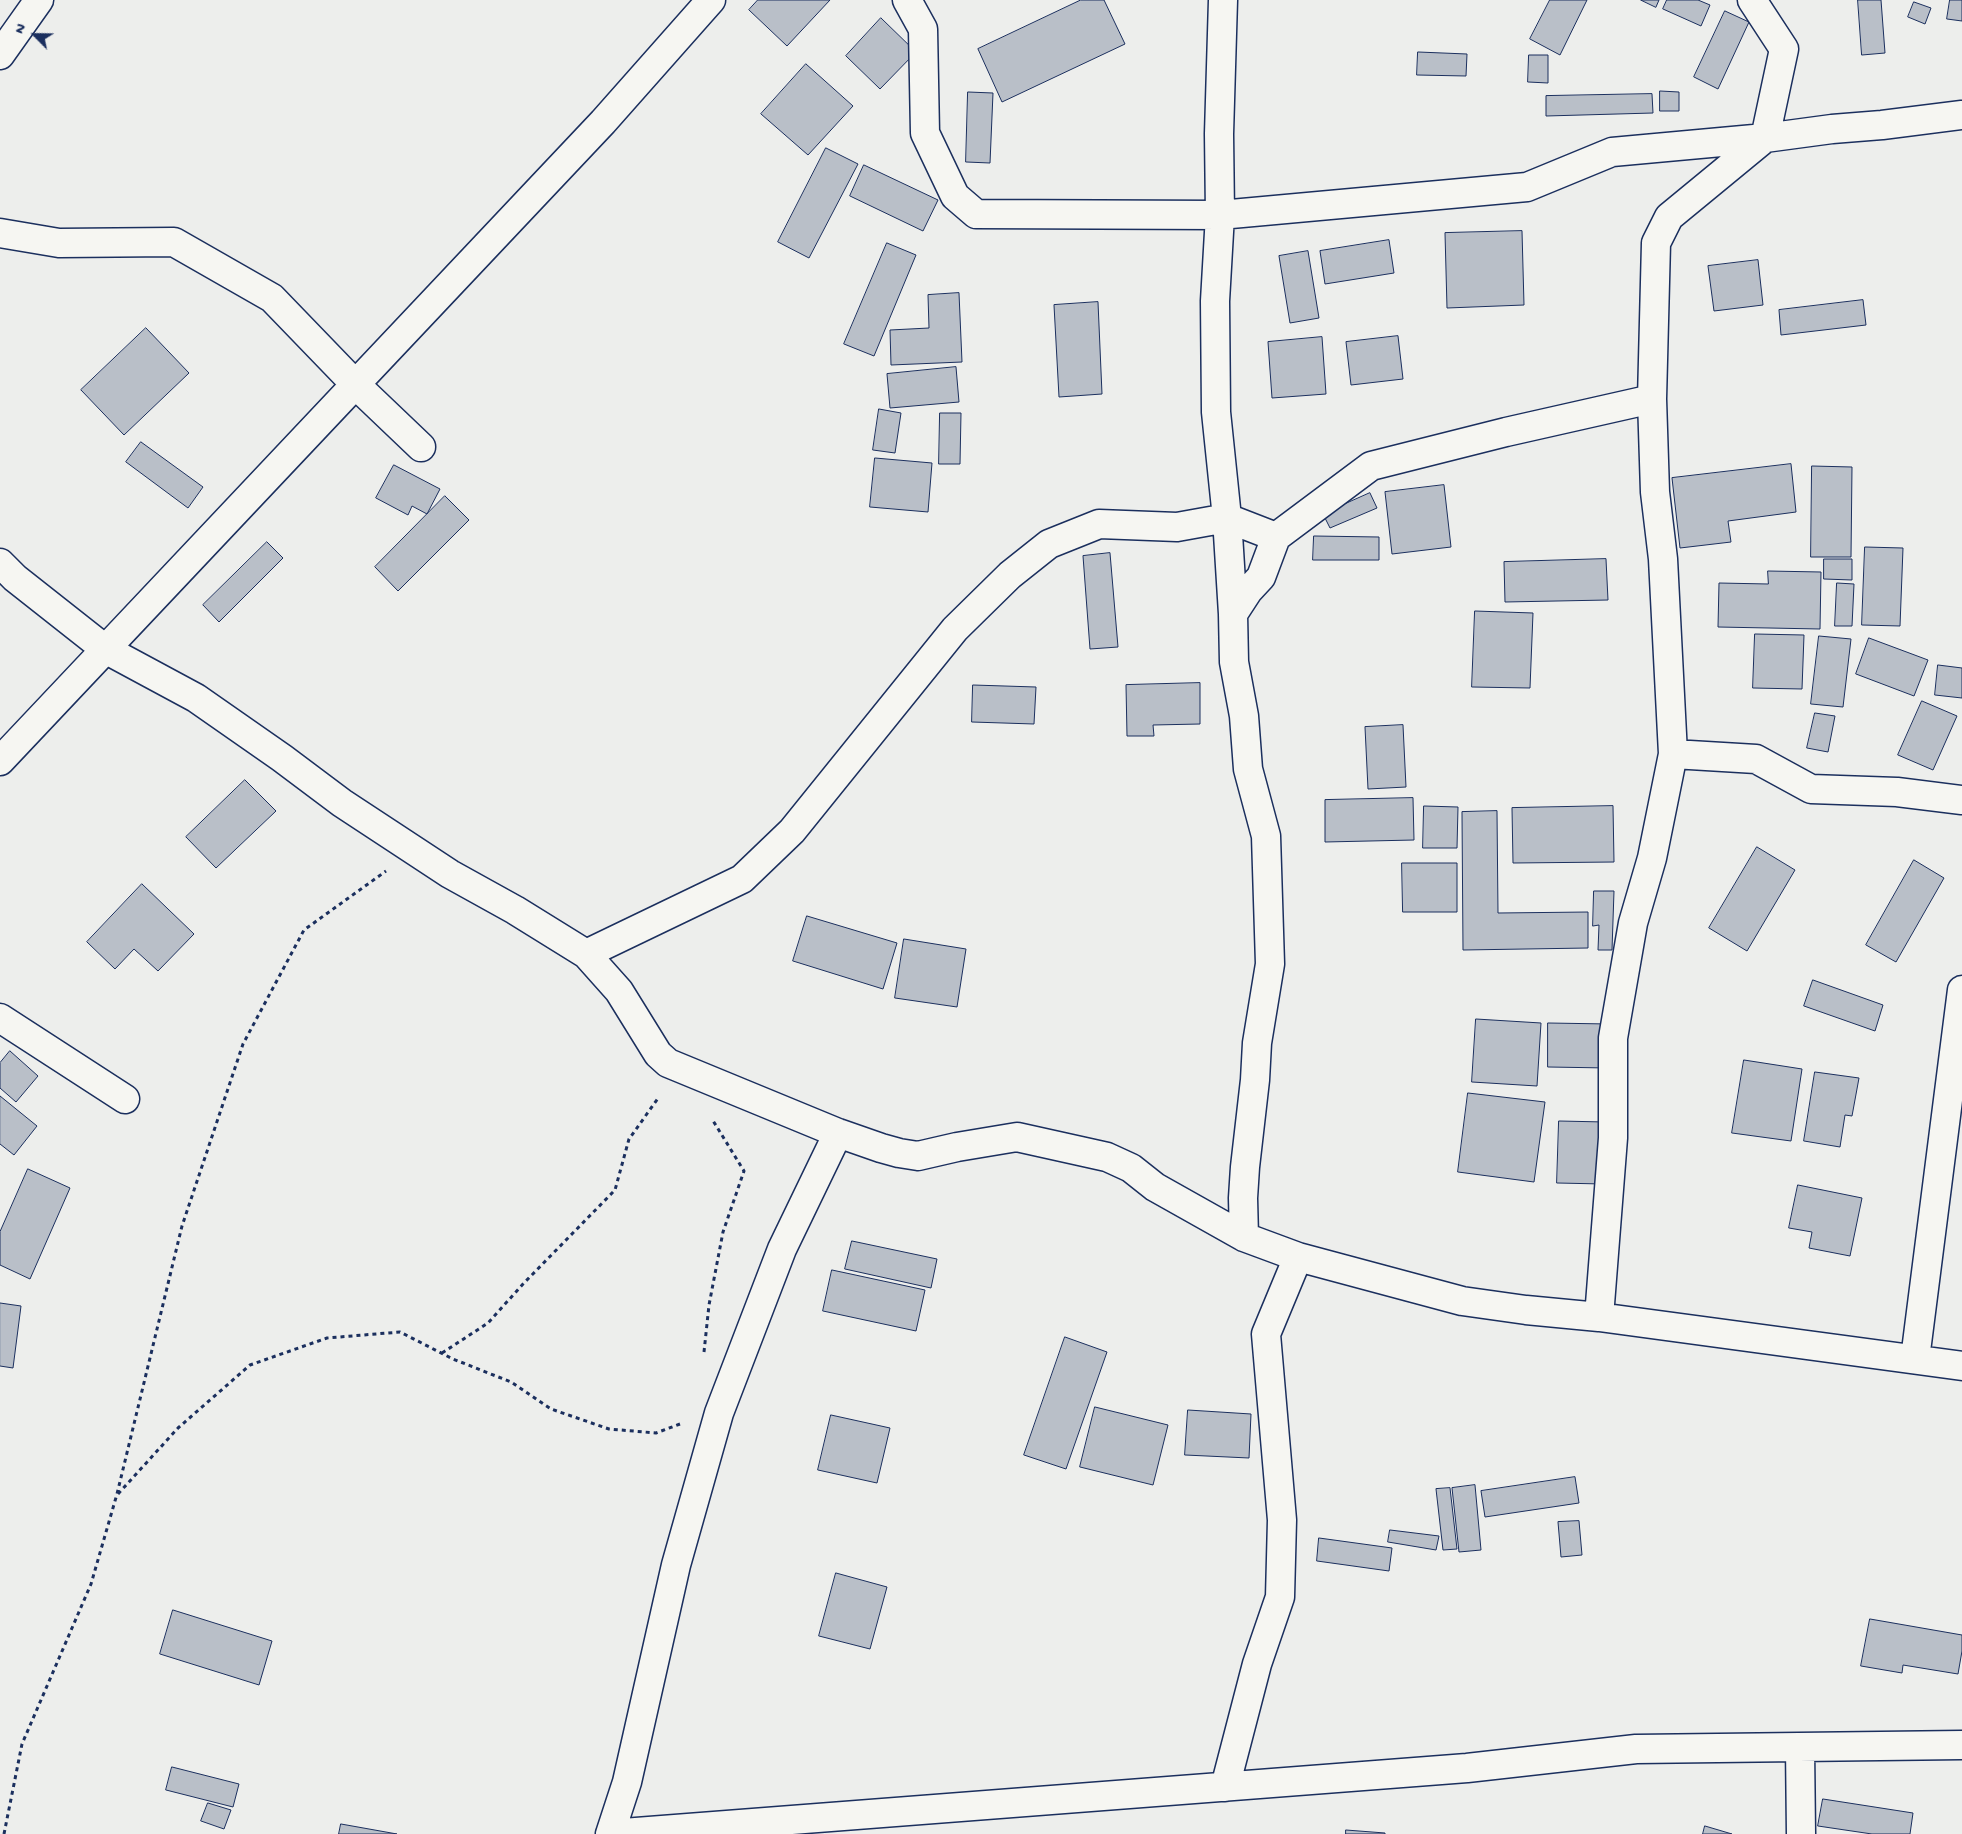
<!DOCTYPE html>
<html>
<head>
<meta charset="utf-8">
<style>
	body { margin:0 }
	#map { position:relative; width:1962px; height:1834px; overflow:hidden; background:#edeeec; font-family:"Gochi Hand",sans-serif }
	canvas { display:block }
	.north { position:absolute; left:10px; top:10px; width:50px; height:50px; -webkit-text-stroke:4px #f6f6f2; paint-order:stroke; rotate:293deg; font-size:14px; font-weight:700; line-height:20px; text-align:center; color:#1b2f5e }
	.north::after { content:''; display:block; margin:auto; width:18px; height:22px; background:#1b2f5e; clip-path:polygon(50% 0,100% 100%,50% 72%,0 100%) }
</style>
</head>
<body>
<div id="map">
<canvas width="1962" height="1834"></canvas>
<div class="north">N</div>
</div>
<script>
const g = document.querySelector('canvas').getContext('2d');
g.lineJoin = 'round';
function fill(path, color) { g.fillStyle = color; g.fill(path, 'evenodd'); }
function trace(path, color, width, dash) { g.strokeStyle = color; g.lineWidth = width; g.lineCap = dash ? 'butt' : 'round'; g.setLineDash(dash || []); g.stroke(path); }
const building = new Path2D(`
	M758,0H830L787,46L749,10Z
	M1081,0H1104L1125,44L1002,102L978,49Z
	M1550,0H1587L1560,55L1530,39Z
	M1641,0H1659L1656,7Z
	M1667,0H1698L1710,5L1701,26L1663,9Z
	M1858,0H1881L1885,53L1862,55Z
	M1950,0H1962V21L1947,19Z
	M1914,2L1931,8L1925,24L1908,17Z
	M1725,11L1749,22L1718,89L1694,77Z
	M881,18L916,52L880,89L846,56Z
	M1418,52L1467,54L1466,76L1417,75Z
	M1529,55H1548V83L1528,82Z
	M806,64L853,106L808,155L761,114Z
	M1660,91L1679,92V111H1660Z
	M968,92L993,93L990,163L966,162Z
	M1652,94L1653,113L1546,116V96Z
	M826,148L858,164L809,258L778,242Z
	M864,165L938,200L923,231L850,196Z
	M1522,231L1524,305L1447,308L1445,233Z
	M1389,240L1394,273L1325,284L1320,251Z
	M887,243L916,255L874,356L844,344Z
	M1308,251L1319,318L1290,323L1279,256Z
	M1758,260L1763,305L1714,311L1708,266Z
	M959,293L962,362L891,365L890,330L929,328L928,295Z
	M1863,300L1866,325L1781,335L1779,310Z
	M1098,302L1102,394L1059,397L1054,305Z
	M146,328L189,373L124,435L81,390Z
	M1398,336L1403,379L1351,385L1346,342Z
	M1322,337L1326,394L1272,398L1268,342Z
	M956,367L959,402L890,408L887,374Z
	M879,409L901,413L895,453L873,450Z
	M940,413H961L960,464H939Z
	M141,442L203,487L188,508L126,462Z
	M875,458L932,463L928,512L870,507Z
	M1791,464L1796,512L1728,521L1731,542L1680,548L1672,478Z
	M394,465L440,489L427,514L412,506L408,515L376,498Z
	M1812,466L1852,467L1851,557H1811Z
	M1444,485L1451,547L1392,554L1385,492Z
	M1370,493L1377,508L1330,528L1323,514Z
	M445,496L469,520L398,591L375,567Z
	M1314,536L1379,537V560H1313Z
	M267,542L283,558L219,622L203,605Z
	M1865,547L1903,548L1900,626L1862,625Z
	M1110,553L1118,647L1090,649L1083,556Z
	M1606,559L1608,600L1505,602L1504,562Z
	M1824,559H1852V580L1824,579Z
	M1768,571L1821,572L1820,629L1718,627L1719,583L1768,584Z
	M1837,583L1854,584L1852,626H1835Z
	M1475,611L1533,613L1530,688L1472,687Z
	M1755,634L1804,635L1802,689L1753,688Z
	M1819,636L1851,639L1843,707L1811,704Z
	M1869,638L1928,660L1914,696L1856,674Z
	M1938,665L1962,668V698L1935,695Z
	M1200,683V724L1153,725L1154,736H1127L1126,685Z
	M973,685L1036,687L1034,724L972,722Z
	M1922,701L1957,716L1933,770L1898,755Z
	M1815,713L1835,716L1828,752L1807,748Z
	M1403,725L1406,787L1368,789L1365,727Z
	M245,780L276,811L216,868L186,837Z
	M1413,798L1414,840L1325,842V800Z
	M1424,806L1458,807L1457,848H1423Z
	M1613,806L1614,862L1513,863L1512,808Z
	M1497,811L1498,913L1588,912V948L1463,950L1462,812Z
	M1757,847L1795,870L1747,951L1709,928Z
	M1914,860L1944,878L1896,962L1866,945Z
	M1402,863H1457V912H1403Z
	M142,884L194,934L158,971L134,949L115,969L87,942Z
	M1594,891H1614L1612,950H1598L1599,925L1593,926Z
	M807,916L897,943L883,989L793,961Z
	M904,939L966,949L957,1007L895,998Z
	M1813,980L1883,1005L1875,1031L1804,1006Z
	M1476,1019L1541,1023L1537,1086L1472,1082Z
	M1548,1023L1609,1024L1608,1068L1548,1067Z
	M10,1051L38,1076L16,1102L0,1088V1063Z
	M1744,1060L1802,1069L1791,1141L1732,1133Z
	M1815,1072L1859,1078L1852,1116L1845,1115L1840,1147L1804,1141Z
	M1468,1093L1545,1102L1534,1182L1458,1172Z
	M0,1096L37,1126L14,1155L0,1144Z
	M1559,1121L1605,1122L1603,1184L1557,1183Z
	M28,1169L70,1188L30,1279L0,1265V1232Z
	M1798,1185L1862,1198L1850,1256L1809,1248L1812,1232L1789,1228Z
	M852,1241L937,1259L931,1288L845,1269Z
	M832,1270L925,1290L916,1331L823,1311Z
	M0,1303L21,1306L13,1368L0,1366Z
	M1065,1337L1107,1352L1066,1469L1024,1455Z
	M1095,1407L1168,1425L1153,1485L1080,1467Z
	M1188,1410L1251,1414L1249,1458L1185,1455Z
	M831,1415L890,1428L877,1483L818,1470Z
	M1575,1477L1579,1503L1485,1517L1481,1491Z
	M1475,1485L1481,1550L1459,1552L1452,1488Z
	M1450,1488L1457,1549L1443,1550L1436,1489Z
	M1579,1521L1582,1555L1561,1557L1558,1522Z
	M1390,1530L1439,1536L1436,1550L1388,1542Z
	M1319,1538L1392,1548L1389,1571L1317,1561Z
	M836,1573L887,1587L870,1649L819,1636Z
	M173,1610L272,1641L259,1685L160,1654Z
	M1870,1619L1962,1635V1651L1958,1674L1903,1665L1902,1673L1861,1666Z
	M172,1767L239,1784L233,1807L166,1790Z
	M1823,1799L1913,1813L1910,1834H1872L1818,1826Z
	M208,1803L231,1810L224,1829L201,1821Z
	M341,1824L397,1834H339Z
	M1705,1826L1732,1834H1703Z
	M1346,1830L1385,1833V1834H1346Z`);
fill(building, '#b9bfc8');
trace(building, '#1b2f5e', 1);
const street = new Path2D(`
	M907,0L923,29L925,133L955,196L976,214L1220,215L1527,187L1612,152L1765,138L1784,49L1752,0
	M1223,0L1219,134L1220,215L1215,301L1216,412L1227,518L1233,614L1234,662L1244,716L1248,769L1266,836L1270,964L1257,1043L1255,1080L1245,1167L1243,1198L1244,1237
	M0,55L39,0
	M0,233L59,243L174,242L272,298L356,385L421,447
	M0,563L15,578L105,649L196,698L282,758L342,803L450,874L515,910L586,954L619,991L658,1054L668,1063L838,1133L881,1148L899,1153L918,1156L957,1147L1017,1137L1107,1157L1131,1168L1155,1187L1244,1237L1298,1257L1462,1301L1526,1310L1599,1317L1962,1366
	M1233,614L1248,591L1261,577L1276,537L1371,466L1506,432L1652,399
	M1673,754L1756,759L1811,789L1897,792L1962,800
	M0,761L603,122L711,0
	M586,954L742,879L792,831L955,629L1010,575L1049,544L1099,524L1177,527L1227,518L1276,537
	M0,1018L125,1099
	M1599,1317L1613,1138V1038L1633,923L1652,858L1673,754L1663,559L1655,492L1652,399L1656,243L1669,217L1765,138L1832,129L1882,125L1962,115
	M1915,1359L1962,990
	M1800,1747L1801,1834
	M1225,1787L1257,1664L1280,1597L1282,1520L1266,1334L1298,1257
	M610,1834L1467,1768L1636,1749L1962,1745
	M610,1834L627,1782L676,1565L719,1413L782,1249L838,1133`);
trace(street, '#1b2f5e', 31);
trace(new Path2D(`
	M704,1352L709,1305L723,1232L744,1171L712,1119
	M442,1353L488,1323L523,1284L615,1190L629,1139L659,1097
	M118,1494L178,1428L250,1365L327,1338L400,1332L453,1359L511,1382L551,1409L609,1429L656,1433L680,1424
	M4,1834L22,1744L91,1584L117,1494L182,1226L243,1044L304,930L386,871`), '#1b2f5e', 3, [4, 4]);
trace(street, '#f6f6f2', 28);
</script>
</body>
</html>
